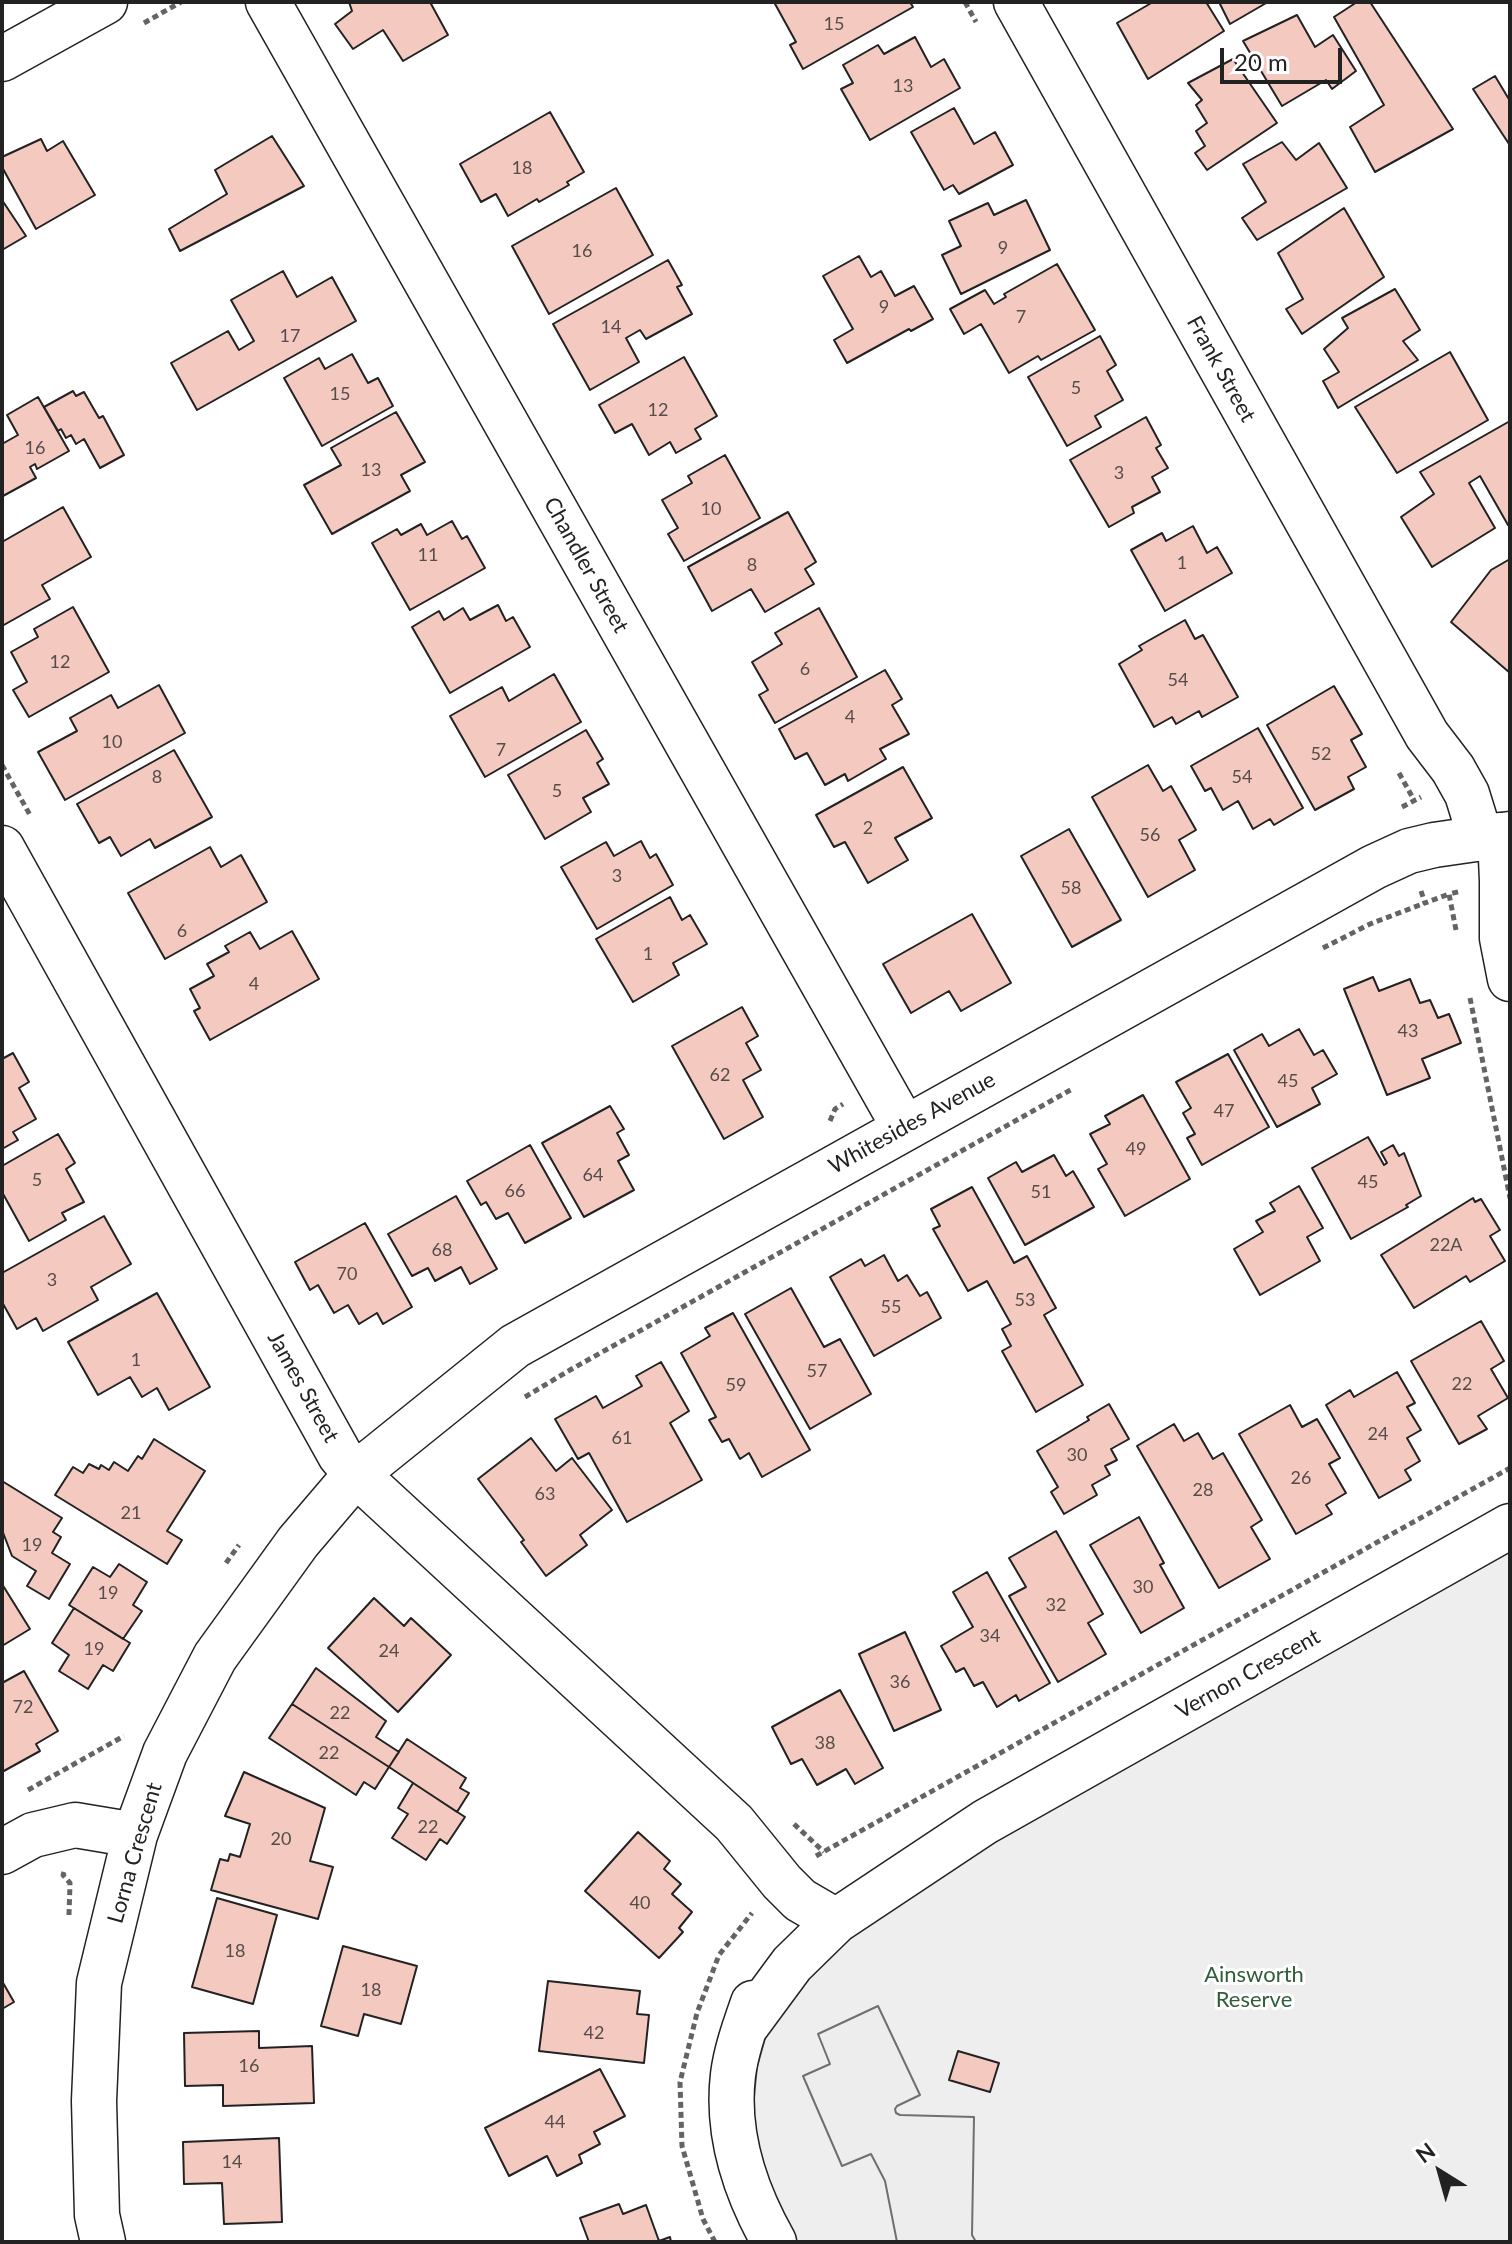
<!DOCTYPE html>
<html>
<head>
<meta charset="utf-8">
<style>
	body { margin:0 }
	#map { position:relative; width:1512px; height:2244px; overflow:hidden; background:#fff; font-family:Lato,sans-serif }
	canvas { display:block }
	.frame { position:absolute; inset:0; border:4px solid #222; pointer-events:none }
	.north { position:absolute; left:1400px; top:2132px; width:80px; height:80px; -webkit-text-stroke:6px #fff; paint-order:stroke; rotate:323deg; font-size:22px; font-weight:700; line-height:32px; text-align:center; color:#222 }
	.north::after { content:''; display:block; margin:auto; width:28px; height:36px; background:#222; clip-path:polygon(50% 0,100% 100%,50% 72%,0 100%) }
	.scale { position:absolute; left:1220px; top:48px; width:122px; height:36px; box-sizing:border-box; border:4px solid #222; border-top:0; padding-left:10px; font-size:24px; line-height:28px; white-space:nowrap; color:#222; -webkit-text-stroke:6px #fff; paint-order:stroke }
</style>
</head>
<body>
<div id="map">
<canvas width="1512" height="2244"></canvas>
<div class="frame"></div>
<div class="north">N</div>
<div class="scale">20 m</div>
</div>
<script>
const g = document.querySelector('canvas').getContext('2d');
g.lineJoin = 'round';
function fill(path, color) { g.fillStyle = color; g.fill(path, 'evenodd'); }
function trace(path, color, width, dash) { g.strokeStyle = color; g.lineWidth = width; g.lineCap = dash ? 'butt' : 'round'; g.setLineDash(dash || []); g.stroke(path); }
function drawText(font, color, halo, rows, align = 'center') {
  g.font = font + ' Lato,sans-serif'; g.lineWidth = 6; g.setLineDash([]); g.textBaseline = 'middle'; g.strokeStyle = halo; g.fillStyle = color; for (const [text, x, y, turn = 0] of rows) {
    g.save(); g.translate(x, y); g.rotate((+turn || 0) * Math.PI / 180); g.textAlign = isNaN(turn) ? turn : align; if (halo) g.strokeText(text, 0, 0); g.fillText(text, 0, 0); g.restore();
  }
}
const green = new Path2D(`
	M1510,1552V2242H797L768,2184L756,2143L753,2106L757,2067L769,2024L788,1989L903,1893Z`);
fill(green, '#eee');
trace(green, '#6f6f6f', 2);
const parking = new Path2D(`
	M878,2006L920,2095L897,2106L895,2109L896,2113L900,2115L974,2117L972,2235L976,2242H897L885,2181L871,2154L842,2166L803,2076L830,2064L818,2034Z`);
fill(parking, '#ededed');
trace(parking, '#6f6f6f', 2);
const building = new Path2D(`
	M349,2H430L448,35L403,61L383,30L353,49L335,24L352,11Z
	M774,2H910L913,7L803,69L790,45L796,42Z
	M1153,2H1206L1224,31L1148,79L1117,23Z
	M1219,2H1268L1230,24Z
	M1357,2H1370L1453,129L1375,172L1350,127L1384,105L1334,17Z
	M1297,15L1315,47L1333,35L1356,71L1332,89L1326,80L1282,106L1243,41Z
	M915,37L931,67L944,59L960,88L870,140L841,89L853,83L843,65L878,45L884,54Z
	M1233,59L1277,123L1207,170L1195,153L1205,146L1196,131L1207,123L1196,105L1202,100L1188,83Z
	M1495,76L1510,101L1509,144L1473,89Z
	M954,108L974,144L995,132L1013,165L959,194L953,185L944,190L911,132Z
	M550,112L584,172L567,182L569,185L539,202L537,199L508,216L496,194L481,202L460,164Z
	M272,136L304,186L180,251L169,229L227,194L215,170Z
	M41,139L47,151L63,141L95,195L36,229L2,167V157Z
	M1282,142L1296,160L1319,143L1347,188L1257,240L1242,218L1266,202L1243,164Z
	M616,188L653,255L549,314L512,246Z
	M2,200L26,236L2,250Z
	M1026,200L1050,250L961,294L942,255L961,246L949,221L988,203L994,215Z
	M1344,208L1384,277L1302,334L1286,309L1303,299L1278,253Z
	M859,256L871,277L881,271L895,296L914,286L933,319L911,331L909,329L847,363L834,340L853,329L823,276Z
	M668,260L682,285L677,287L692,314L646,339L640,330L626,338L639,362L590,390L553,324Z
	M1057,264L1095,330L1041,360L1038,356L1009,373L981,324L964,334L950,309L985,290L994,304L1006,297L1004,294Z
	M283,271L297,297L332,277L356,321L197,410L171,363L228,331L239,350L254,341L231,300Z
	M1395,289L1420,330L1403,341L1418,360L1338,408L1323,381L1339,372L1324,349L1348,328L1342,318Z
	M1100,336L1116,365L1107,371L1123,400L1095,416L1101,427L1067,446L1028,377Z
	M1450,352L1488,420L1397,473L1355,407Z
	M352,354L368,383L378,378L393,406L322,446L284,378L319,358L325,369Z
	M684,357L717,416L695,429L701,439L676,453L670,442L649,455L632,424L615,433L599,405Z
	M73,391L76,396L84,392L99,418L103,416L124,455L100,468L84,439L76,444L71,435L66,438L61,429L58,431L44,407Z
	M38,397L69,451L37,469L35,464L30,467L36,478L3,496L2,444L18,435L7,415Z
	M396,412L425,462L401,475L410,491L332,534L304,485L341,465L331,448Z
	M1146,417L1161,445L1156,448L1168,468L1152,477L1160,492L1132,507L1134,513L1109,527L1070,460Z
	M1510,421V524L1508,525L1480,476L1469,483L1495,528L1432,567L1401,517L1434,494L1420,472Z
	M725,455L760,518L684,561L668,534L678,528L662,500L692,483L688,476Z
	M63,507L91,557L42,585L50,599L2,626V542Z
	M788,512L816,562L805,569L814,584L765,612L751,589L712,611L688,567Z
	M452,521L462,539L467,536L485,568L410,610L372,543L397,529L401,535L421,524L427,535Z
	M1193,526L1207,553L1217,547L1232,573L1165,611L1131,550L1162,533L1166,541Z
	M1510,559V673L1451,622L1491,570Z
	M498,605L506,621L513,617L530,647L450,693L412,627L439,611L444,620L463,608L470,620Z
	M73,607L109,672L29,717L13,690L27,682L11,652L38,637L34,629Z
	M819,608L857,677L775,723L759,695L768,690L752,662L782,644L775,633Z
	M1185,620L1195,639L1203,635L1238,697L1202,717L1199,711L1176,724L1172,717L1154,727L1119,664L1142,650L1139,646Z
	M885,670L902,699L892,705L909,734L880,749L886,759L848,781L845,774L825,785L807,753L795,759L779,729Z
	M554,674L581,722L485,777L450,716L502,687L509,701Z
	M159,685L185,733L65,800L38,752L77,731L70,718L111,695L118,708Z
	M1334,686L1362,734L1351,740L1366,767L1348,777L1354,789L1315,810L1267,725Z
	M1258,728L1303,808L1274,825L1270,819L1253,829L1238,801L1223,810L1211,788L1205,791L1191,766Z
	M586,730L603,759L597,763L609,784L583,798L591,812L545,839L508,775Z
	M174,750L212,817L155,848L150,839L121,856L110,837L99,843L77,804Z
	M1148,765L1163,791L1171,786L1196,830L1179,840L1195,870L1148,897L1092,797Z
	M903,767L932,818L895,838L908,860L868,883L845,842L834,847L816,815Z
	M1069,829L1121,920L1072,947L1021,856Z
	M641,841L650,858L656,854L673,885L597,929L561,867L606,842L614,856Z
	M210,847L221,867L241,855L267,902L165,959L128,893Z
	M670,897L682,920L690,915L707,944L673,963L679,975L633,1002L596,939Z
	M972,914L1011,983L961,1011L949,991L911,1013L883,964Z
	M292,931L319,979L210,1040L194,1011L200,1008L190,989L214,976L207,964L229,952L225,946L250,932L260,949Z
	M1373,977L1379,991L1410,979L1420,1003L1430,1000L1438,1018L1449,1014L1461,1043L1422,1059L1430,1078L1387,1095L1344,989Z
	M742,1007L758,1036L746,1043L761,1070L743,1080L763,1117L724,1139L672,1046Z
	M1299,1029L1314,1055L1323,1050L1337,1074L1312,1088L1320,1104L1277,1127L1234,1050L1262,1034L1269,1046Z
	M13,1053L29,1082L19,1088L36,1119L13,1132L18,1140L2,1149V1059Z
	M1228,1054L1269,1127L1202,1165L1187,1138L1195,1134L1183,1113L1191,1108L1176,1082Z
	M1143,1095L1190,1179L1125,1216L1098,1169L1107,1164L1090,1134L1110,1124L1105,1116Z
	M610,1106L624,1129L617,1133L629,1155L618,1161L634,1190L584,1217L542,1143Z
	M58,1134L75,1163L66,1169L84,1202L62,1213L66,1220L29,1241L2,1192V1166Z
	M1368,1137L1384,1165L1387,1163L1381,1152L1393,1145L1399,1156L1404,1153L1421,1196L1406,1205L1408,1207L1351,1239L1312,1168Z
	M530,1145L571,1218L525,1243L508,1213L496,1219L486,1202L481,1205L467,1181Z
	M1054,1155L1066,1176L1073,1171L1094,1207L1025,1245L988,1178L1016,1162L1022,1172Z
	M1299,1186L1323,1228L1307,1237L1320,1261L1260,1295L1234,1249L1263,1232L1256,1221L1275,1211L1270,1203Z
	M972,1187L1014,1263L1027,1256L1056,1308L1044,1315L1083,1385L1036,1412L1002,1351L1011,1346L1002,1329L1011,1324L987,1281L968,1291L933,1229L940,1226L931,1209Z
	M456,1196L497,1269L470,1284L461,1267L435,1281L428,1268L412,1276L388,1234Z
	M1473,1198L1475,1202L1481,1199L1500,1230L1490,1236L1505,1261L1470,1282L1466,1276L1414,1308L1381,1255Z
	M104,1216L131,1264L91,1287L98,1300L43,1331L36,1318L17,1329L2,1302V1273Z
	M365,1223L412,1307L383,1324L377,1313L359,1324L348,1305L334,1313L318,1285L310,1290L295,1262Z
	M884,1255L898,1281L907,1275L920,1296L927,1292L941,1318L874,1356L830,1277L861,1259L865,1266Z
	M791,1288L824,1347L840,1339L871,1394L810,1429L745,1314Z
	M157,1293L210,1387L169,1410L157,1388L142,1397L130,1377L98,1395L68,1342Z
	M733,1313L810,1450L762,1477L749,1453L740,1459L729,1439L722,1442L709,1420L716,1417L681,1353L710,1336L705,1328Z
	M1481,1321L1504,1361L1491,1369L1508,1398L1478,1416L1487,1429L1459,1444L1411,1361Z
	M661,1362L689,1411L670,1423L702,1480L627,1522L589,1453L578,1459L555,1419L596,1396L603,1408L642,1386L636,1376Z
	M1397,1372L1415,1403L1407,1407L1421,1430L1407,1438L1420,1461L1405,1470L1411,1480L1379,1498L1326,1405L1350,1390L1354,1397Z
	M1109,1404L1129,1439L1111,1449L1117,1460L1105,1466L1110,1475L1092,1485L1097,1495L1064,1514L1051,1492L1058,1487L1037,1451L1089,1420L1087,1417Z
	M1290,1405L1302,1427L1317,1419L1340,1458L1329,1464L1346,1493L1326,1505L1332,1514L1296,1534L1239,1434Z
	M1174,1424L1184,1441L1198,1433L1213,1459L1223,1453L1262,1520L1251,1527L1270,1559L1219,1588L1137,1446Z
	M531,1438L556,1471L572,1458L612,1510L580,1535L587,1545L546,1576L521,1542L524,1540L478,1479Z
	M154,1439L205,1471L167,1531L182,1540L167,1564L55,1495L73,1467L83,1473L89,1464L99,1469L101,1465L109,1470L114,1462L128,1471L138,1456L142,1459Z
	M2,1481L62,1518L53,1532L61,1537L52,1553L70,1564L49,1599L27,1586L36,1571L12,1556L2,1530Z
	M1139,1517L1164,1563L1160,1565L1184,1608L1141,1633L1090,1545Z
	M1056,1531L1103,1614L1088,1623L1106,1654L1058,1682L1009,1596L1026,1587L1009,1558Z
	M119,1564L147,1582L133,1605L142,1611L123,1639L69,1605L93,1567L110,1577Z
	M987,1572L1050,1683L1019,1701L1016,1695L997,1707L983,1682L974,1686L964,1668L956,1672L941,1646L973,1627L953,1592Z
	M2,1584L30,1629L2,1646Z
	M374,1598L404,1626L411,1618L451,1655L398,1712L328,1648Z
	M74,1608L130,1643L113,1671L103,1665L88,1689L59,1671L69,1655L52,1643Z
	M905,1632L941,1710L894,1731L859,1654Z
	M316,1668L386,1721L376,1737L399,1752L389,1767L292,1704Z
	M24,1671L58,1731L36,1744L40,1751L2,1772V1683Z
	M840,1690L883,1768L855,1784L846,1769L817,1785L802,1759L791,1764L772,1727Z
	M292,1704L389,1767L375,1789L364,1782L356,1795L269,1738Z
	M407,1739L466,1778L460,1788L469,1793L457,1812L389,1767Z
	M244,1772L325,1808L310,1861L333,1867L318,1919L211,1890L220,1859L228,1861L230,1854L240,1857L250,1824L225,1816Z
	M413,1783L465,1817L447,1844L440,1839L426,1860L392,1838L408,1814L398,1808Z
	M638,1832L670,1861L664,1869L681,1884L672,1894L692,1912L679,1928L683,1932L659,1958L585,1891Z
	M217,1898L277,1915L253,2004L192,1987Z
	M343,1946L417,1966L401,2024L364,2014L358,2036L321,2026Z
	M2,1981L14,2002L2,2009Z
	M548,1981L640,1991L637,2014L649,2015L644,2063L539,2051Z
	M259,2031V2048L312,2046L314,2103L223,2106V2085L185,2086L184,2033Z
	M958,2051L999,2063L990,2092L949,2080Z
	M600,2069L625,2116L594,2132L600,2144L579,2155L582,2163L557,2176L547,2156L509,2176L485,2128Z
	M279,2138L282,2222L224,2224L222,2183L184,2184L183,2142Z
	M619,2204L623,2214L646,2205L659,2241L670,2237L671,2242H589L580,2218Z`);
fill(building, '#f3c9c0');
trace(building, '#222', 2);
const minor = new Path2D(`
	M268,2L904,1127
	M1016,2L1427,735L1453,769L1467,794L1481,839
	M2,59L105,2
	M1500,835L1502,881V938L1510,979
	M2,848L340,1455L356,1474L734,1823L782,1882L800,1900L836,1921
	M2,1852L33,1835L75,1825L135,1835
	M753,2003C745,2026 736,2051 733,2075C726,2134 745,2191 774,2242
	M744,2029L792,1964L836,1921L985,1822L1510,1526
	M103,2242L97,2215L94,2101L99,1983L135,1835L165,1753L215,1657L298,1542L356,1474L515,1346L1374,867L1409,851L1434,845L1510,834`);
trace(minor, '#222', 47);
trace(new Path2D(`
	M965,2L976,22
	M144,23L181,2
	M2,765L30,815
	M1399,773L1414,800
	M1402,807L1421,797
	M1421,891L1425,903L1449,894
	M1456,930L1449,894L1462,891
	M1323,948L1370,924L1425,903
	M1470,998L1510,1198
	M830,1121L835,1109L843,1104
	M525,1397L570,1370L1074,1088
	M226,1563L239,1545
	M28,1790L124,1736
	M794,1824L824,1852
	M816,1856L1510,1468
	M64,1872L63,1875L70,1883L69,1915
	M715,2242L703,2219L682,2146L680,2082L697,2013L719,1955L752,1913`), '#646464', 5, [6, 4]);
trace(minor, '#fff', 44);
drawText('18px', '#564c4a', null, [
	["15",834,24],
	["13",903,86],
	["18",522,168],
	["9",1003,248],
	["16",582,251],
	["9",884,307],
	["7",1021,317],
	["14",611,327],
	["17",290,336],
	["5",1076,388],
	["15",340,394],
	["12",658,410],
	["16",35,448],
	["13",371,470],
	["3",1119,473],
	["10",711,509],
	["11",428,555],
	["1",1182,563],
	["8",752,565],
	["12",60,662],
	["6",805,669],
	["54",1178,680],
	["4",850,717],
	["10",112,742],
	["7",501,750],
	["52",1321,754],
	["8",157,777],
	["54",1242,777],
	["5",557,791],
	["2",868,828],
	["56",1150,835],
	["3",617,876],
	["58",1071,888],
	["6",182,931],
	["1",648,954],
	["4",254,984],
	["43",1408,1031],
	["62",720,1075],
	["45",1288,1081],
	["47",1224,1111],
	["49",1136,1149],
	["64",593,1175],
	["5",37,1180],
	["45",1368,1182],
	["66",515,1191],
	["51",1041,1192],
	["22A",1446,1245],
	["68",442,1250],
	["70",347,1274],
	["3",52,1280],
	["53",1025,1300],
	["55",891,1307],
	["1",136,1360],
	["57",817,1371],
	["22",1462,1384],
	["59",736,1385],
	["24",1378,1434],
	["61",622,1438],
	["30",1077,1455],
	["26",1301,1478],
	["28",1203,1490],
	["63",545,1494],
	["21",131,1513],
	["19",32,1545],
	["30",1143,1587],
	["19",108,1593],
	["32",1056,1605],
	["34",990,1636],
	["19",94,1649],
	["24",389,1651],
	["36",900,1682],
	["72",23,1707],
	["22",340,1713],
	["38",825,1743],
	["22",329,1753],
	["22",428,1827],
	["20",281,1839],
	["40",640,1903],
	["18",235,1951],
	["18",371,1990],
	["42",594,2033],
	["16",249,2066],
	["44",555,2122],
	["14",232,2162]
]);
drawText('22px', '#222', '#fff', [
	["Frank Street",1221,369,61],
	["Chandler Street",586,565,61],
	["Whitesides Avenue",912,1123,-29],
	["James Street",303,1387,61],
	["Vernon Crescent",1248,1674,-29],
	["Lorna Crescent",135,1853,-74]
]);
drawText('22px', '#2f5e38', '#fff', [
	["Ainsworth",1254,1975],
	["Reserve",1254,2000]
]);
</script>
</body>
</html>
